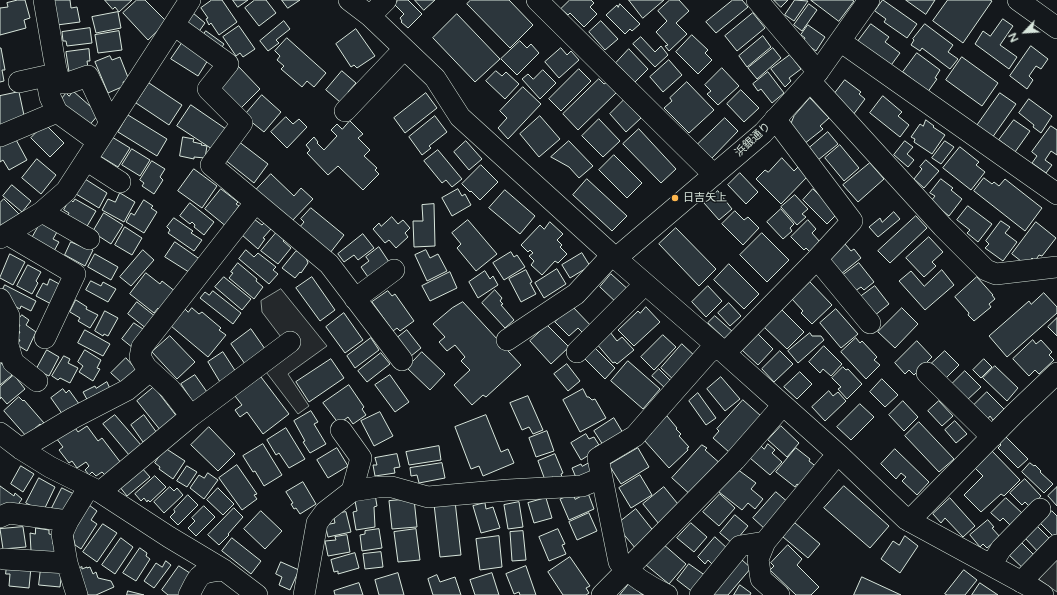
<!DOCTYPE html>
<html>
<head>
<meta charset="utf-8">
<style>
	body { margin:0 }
	#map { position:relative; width:1057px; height:595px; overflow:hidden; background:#14181c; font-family:"Varela Round",sans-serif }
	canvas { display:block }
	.north { position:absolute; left:1005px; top:12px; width:40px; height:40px; -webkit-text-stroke:3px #14181c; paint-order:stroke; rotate:245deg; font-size:11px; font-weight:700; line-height:16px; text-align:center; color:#d8e6dc }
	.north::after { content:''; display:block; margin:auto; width:14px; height:18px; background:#d8e6dc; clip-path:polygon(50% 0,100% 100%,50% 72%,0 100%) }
</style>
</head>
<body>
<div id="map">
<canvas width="1057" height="595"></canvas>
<div class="north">N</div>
</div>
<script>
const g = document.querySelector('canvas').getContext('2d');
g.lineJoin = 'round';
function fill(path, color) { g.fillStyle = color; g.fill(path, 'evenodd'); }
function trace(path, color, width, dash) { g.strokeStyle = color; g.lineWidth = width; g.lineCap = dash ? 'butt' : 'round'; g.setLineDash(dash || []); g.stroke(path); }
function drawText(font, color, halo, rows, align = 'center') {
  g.font = font + ' "Varela Round","Noto Sans JP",sans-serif'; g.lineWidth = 3; g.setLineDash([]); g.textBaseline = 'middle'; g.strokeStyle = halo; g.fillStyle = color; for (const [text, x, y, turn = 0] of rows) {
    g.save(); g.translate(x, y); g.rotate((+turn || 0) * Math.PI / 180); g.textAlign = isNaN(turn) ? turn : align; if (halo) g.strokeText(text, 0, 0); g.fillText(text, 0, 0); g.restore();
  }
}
const parking = new Path2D(`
	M281,289L327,346L288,374L309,406L298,414L263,368L290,349L262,312L261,301Z
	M1057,552V592L1034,576Z`);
fill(parking, '#24282b');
trace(parking, '#939e99', 1);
const building = new Path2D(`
	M18,0H25L30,18L24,20L26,28L0,35V8L8,7L7,3Z
	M53,0H70L71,8L77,7L80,22L57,25Z
	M105,0H132L119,12L115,7L113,9Z
	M137,0H145L167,22L148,40L123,13Z
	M212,0H222L237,22L219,35L211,23L209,25L206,19L208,18L201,8Z
	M233,0H248L238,7Z
	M255,0H266L276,13L259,26L245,8Z
	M282,0H300L288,8Z
	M399,0H408L422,14L408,28L401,22L402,21L400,18L404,14L394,4Z
	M415,0H435L424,10Z
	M471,0H509L533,25L510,48L467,4Z
	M570,0H591L594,3L590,7L597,14L584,27L570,13L568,15L561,9Z
	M629,0H664L643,18Z
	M670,0H679L689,11L676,23L687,34L669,51L665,46L668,45L656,32L667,21L658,11Z
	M733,0H742L748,7L716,33L706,22Z
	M774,0H788L781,7Z
	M795,0L808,1L794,21L785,15Z
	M811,0H852L854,1L839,21Z
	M883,0L917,24L907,38L884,22L886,19L875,11Z
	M906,0H935L926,14Z
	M948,0H990L992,1L963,43L933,21Z
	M620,4L640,24L632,31L630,29L625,34L606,15L617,5L618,7Z
	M809,4L817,10L802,31L794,25Z
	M118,12L121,28L96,33L92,17Z
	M193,13L205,23L195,37L182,27Z
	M753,13L765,28L737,51L725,36Z
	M457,14L500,59L475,82L433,38Z
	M1003,19L1013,26L1000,45L1017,57L1009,69L975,44L983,31L990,36Z
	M284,21L290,29L276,40L279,43L268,51L260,41Z
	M601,21L618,39L605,50L589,32Z
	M871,24L889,37L885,42L900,53L889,68L856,44Z
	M925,24L953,45L948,52L958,59L950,69L922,48L920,51L911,45L914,40L913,39Z
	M808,25L825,37L816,51L803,42L805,38L801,35Z
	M239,26L255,49L243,57L240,53L236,56L223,37Z
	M90,28L92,43L67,46L66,41H63L62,32Z
	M356,29L375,56L357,68L354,65L351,67L336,44Z
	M119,31L122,50L98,53L95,35Z
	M206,31L224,44L218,53L200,40Z
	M692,35L708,50L705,53L712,60L698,74L676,52Z
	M763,36L771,47L747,67L739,56Z
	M641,37L655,52L661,46L668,55L655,67L633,44Z
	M287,38L326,73L314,87L307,81L302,87L281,69L284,66L277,60L280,56L275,51Z
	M520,41L527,48L531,44L539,53L517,75L501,59Z
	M182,43L208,60L198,76L171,59Z
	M1031,46L1048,59L1041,69L1036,66L1029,76L1033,80L1027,89L1010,76Z
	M0,48H1L5,70H2L4,81L0,82Z
	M561,48L567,55L571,51L579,60L559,78L545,62Z
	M773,48L781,58L757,79L748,68Z
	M89,49L90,61H87L88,68L69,72L66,52Z
	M629,49L648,69L635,82L616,63Z
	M917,53L940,70L935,78L937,79L927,93L917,83L903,72Z
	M790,55L801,69L789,78L791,81L785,87L771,69Z
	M110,56L112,60L120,57L129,80L123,82L124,86L108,93L95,62Z
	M962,57L998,83L982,106L946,80Z
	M669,60L682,75L663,92L650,77Z
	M238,66L260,89L237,112L215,90Z
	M722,68L739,86L718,105L707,94L711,91L705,85Z
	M579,69L591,81L561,111L549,99Z
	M543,70L556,83L540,99L522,79L528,74L533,79Z
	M342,71L356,83L348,92L351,96L340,102L326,90Z
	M496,71L502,76L506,72L519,84L505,99L486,81Z
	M768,72L784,93L772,103L761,89L758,91L753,84Z
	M599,79L604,84L607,82L617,92L578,130L563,114Z
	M845,80L861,92L859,94L865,99L853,115L832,97Z
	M687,82L714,110L689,133L664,108L672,101L670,98Z
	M149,83L182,105L169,125L136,103Z
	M523,87L541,104L508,139L498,128L507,118L500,111Z
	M741,90L759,108L744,122L727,104Z
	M73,91L99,114L87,128L60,105L61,99L66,93L69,96Z
	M19,92L25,120L0,131V96Z
	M426,93L437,108L405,133L394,118Z
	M1000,93L1016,104L992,138L976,127Z
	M262,95L281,112L264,132L244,116Z
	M883,96L902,112L898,116L909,125L900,137L870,113Z
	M810,98L829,118L820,126L823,129L804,144L789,128L794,116Z
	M1029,99L1052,116L1041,133L1033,127L1034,125L1019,113Z
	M624,100L641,118L626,132L610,114Z
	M191,105L226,129L212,149L177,126Z
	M128,115L167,139L157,156L118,132Z
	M435,116L447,132L429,146L431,148L422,155L409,137Z
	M540,116L560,139L539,157L520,134Z
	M286,117L293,124L299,119L307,127L287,148L271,132Z
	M725,118L738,131L711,159L697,145Z
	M599,119L620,141L603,157L582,136Z
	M926,120L934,126L933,127L945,135L932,154L914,142L915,139L911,137L920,124L923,126Z
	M1014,120L1030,131L1015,152L999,140Z
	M350,121L363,134L358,138L370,150L364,156L377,168L375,170L379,174L363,190L338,166L328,175L307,153L310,150L306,145L314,137L318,142L317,143L324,150L337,136L331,130L337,124L342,129Z
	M45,124L64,143L50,157L31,138Z
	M1051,126L1057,130V155L1051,151L1045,160L1052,165L1046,173L1032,163L1037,156L1032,152Z
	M639,129L676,169L661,183L623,144Z
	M828,132L838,144L818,160L808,149Z
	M14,136L27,160L9,170L3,160L0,162V143Z
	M112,137L130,148L118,167L100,156Z
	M183,137L194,139L193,142L202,144L201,145L207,146L205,158L194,157V159L180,156Z
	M238,141L268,164L254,183L224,159Z
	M466,141L482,159L469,170L454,152Z
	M569,141L593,166L579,178L569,167L551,157Z
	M905,141L913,147L907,154L914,160L908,167L894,155Z
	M945,141L954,147L941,164L932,158Z
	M840,145L859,168L844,181L825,158Z
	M960,147L979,162L976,165L985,172L971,190L943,168Z
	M132,149L150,160L140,176L122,165Z
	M438,150L462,179L452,187L446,180L442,183L424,161Z
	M614,155L642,183L627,198L599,170Z
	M782,158L794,171L798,167L807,177L781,204L756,179L765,170L768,172Z
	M37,159L56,175L41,194L22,178Z
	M926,160L939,171L924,188L914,179L922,169L920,167Z
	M152,161L165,169L160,177L163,180L154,194L142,186L144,183L140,180Z
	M870,163L884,179L858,202L843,185Z
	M481,165L498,182L480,200L471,191L470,192L462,184Z
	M194,169L217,186L202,208L178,191Z
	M740,173L758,192L746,204L728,185Z
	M271,174L294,196L301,188L313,199L290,223L255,191Z
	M984,178L992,184L994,182L999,186L1005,179L1042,208L1025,231L974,191Z
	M85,179L107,193L99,208L76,194Z
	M587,179L627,216L612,231L573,195Z
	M941,179L953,188L951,190L962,199L949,216L931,201L935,196L930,193Z
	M12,185L31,201L22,212L3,196Z
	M221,189L238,202L236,204L239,206L233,214L236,215L227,227L205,209Z
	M458,189L462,196L465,194L471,205L452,216L442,198Z
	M813,189L838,213L827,224L803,200Z
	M505,190L535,216L520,234L489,208Z
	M718,191L732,209L719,220L704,203Z
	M120,193L135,202L124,222L102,210L108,199L115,202Z
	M795,195L808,209L802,214L806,217L797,225L781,207Z
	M4,199L19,214L0,230V203Z
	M70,199L73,202L75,199L96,211L86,228L67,217L69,213L64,210Z
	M144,200L153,206L151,208L157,212L144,233L126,222L131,213L134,215Z
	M190,203L214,222L204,235L194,227L195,225L192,222L190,224L180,216Z
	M434,204L435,246L414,247L413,221H423L422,205Z
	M968,206L992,224L978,242L967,233L970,230L957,220Z
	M311,208L344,235L330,253L299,228L304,222L301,219Z
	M781,209L794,224L790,228L792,231L783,239L767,222Z
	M735,211L744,220L748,217L759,228L743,245L722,224Z
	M894,212L900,219L878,237L869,227L880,218L882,222Z
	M104,213L123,225L111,244L97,235L98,233L94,230Z
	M916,216L927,228L890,263L878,251Z
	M392,217L398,224L403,220L410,228L405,233L408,237L396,248L389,240L385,243L373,229L379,223L381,226Z
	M174,218L193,231L191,233L202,240L194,251L168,233L170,230L167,227Z
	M254,219L262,225L264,223L271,229L263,238L265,239L258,249L242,235Z
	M468,220L497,254L476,271L457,248L461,244L452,233Z
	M808,220L816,229L812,233L820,242L810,252L806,248L804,250L791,237Z
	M1001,221L1010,227L1005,233L1017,242L1003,261L985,248L989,244L986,241Z
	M41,222L57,232L53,239L59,242L54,251L32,238Z
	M550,222L563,234L557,240L562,245L560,247L567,254L558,263L555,261L542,275L531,265L534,261L529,256L533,253L530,250L528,252L521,245L540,225L544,229Z
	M1036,222L1056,238L1042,256L1039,255L1035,261L1032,258L1026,265L1012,254Z
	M125,227L142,238L132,255L115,245Z
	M676,228L716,269L699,286L659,244Z
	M276,233L284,240L283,241L291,248L278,264L261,251Z
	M762,233L789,260L767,282L740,255Z
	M363,234L374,248L358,260L354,255L344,262L338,254Z
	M929,237L943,252L932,262L936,266L924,277L906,258Z
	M71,242L85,248L86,246L93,250L85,266L65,255Z
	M175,242L201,260L192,274L165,257Z
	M845,244L851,251L854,249L861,258L841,274L829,258Z
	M379,247L389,262L368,277L361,267L369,261L366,257Z
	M143,250L154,260L131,286L120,277Z
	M246,250L254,257L258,253L276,267L273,270L278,274L269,284L239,259Z
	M299,250L305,255L308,263L301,273L300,272L295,278L282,268L295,252Z
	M426,250L430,258L438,254L447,271L427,281L415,255Z
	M511,252L514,257L517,255L525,267L504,280L493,263Z
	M582,253L590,266L570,278L562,265Z
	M10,254L25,262L13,285L0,278Z
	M95,254L118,267L111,280L88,267Z
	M238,263L257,279L256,281L263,287L254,299L229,278L233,273L231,272Z
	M859,263L874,282L864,290L861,287L855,291L843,275Z
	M729,264L759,294L744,309L714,280Z
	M28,265L41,272L36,281L38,283L32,294L17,286Z
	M557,269L566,284L544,298L535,283Z
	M526,270L532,282L530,283L536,294L521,302L509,279Z
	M942,270L954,285L925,310L899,281L911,271L924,286Z
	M485,271L490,279L493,276L498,285L478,298L469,282Z
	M450,272L457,288L430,301L422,286Z
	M146,273L160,284L162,281L176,292L161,311L158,308L154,313L130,294Z
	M611,274L631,292L619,305L600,287Z
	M224,277L251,299L242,310L215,287Z
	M312,277L335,310L320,321L296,288Z
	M977,277L993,295H992L995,299L989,304L991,307L974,321L968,315L969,313L955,297Z
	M50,279L63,286L53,305L36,296L43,283L47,285Z
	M91,281L101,286L103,282L116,289L108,302L86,290Z
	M810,282L832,305L812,324L801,313L803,311L792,299Z
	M5,285L36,301L31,311L21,306L20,309L12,305L5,290L3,289Z
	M708,286L722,301L706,317L692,302Z
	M875,286L889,304L874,316L860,297Z
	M495,290L502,298L500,301L503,304L501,305L514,320L505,328L482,303Z
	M213,291L241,313L233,324L200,298L205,292L209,295Z
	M388,291L392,296L395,294L414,321L400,331L397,328L393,331L372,302Z
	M1044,293L1057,307V313L1007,357L989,336L1029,301L1031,304Z
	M76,300L87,307L86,309L98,315L90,328L78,321L80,318L70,312Z
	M137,302L156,317L147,329L128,314Z
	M463,302L521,365L486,397L483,395L472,405L454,385L470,370L461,361L465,357L455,345L447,351L439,342L445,337L433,324L452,308Z
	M729,303L741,316L730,326L718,313Z
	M572,306L593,328L585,335L578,328L569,336L555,322Z
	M646,307L660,322L634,346L618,330L638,311L640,313Z
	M192,308L199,314L202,312L221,328L219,330L226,335L208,357L171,326L185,309L188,312Z
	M902,308L918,324L895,348L878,332Z
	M781,309L804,332L787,349L764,327Z
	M836,309L858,334L841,348L820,323Z
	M105,311L118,318L108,336L104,334L103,336L95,331Z
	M344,313L363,340L345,353L326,327Z
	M22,315L29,320L26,325L36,332L27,351L17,345L20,340L16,338L20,332L17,330L20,325L16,323Z
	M715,316L733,332L726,340L708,323Z
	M1057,318V336L1048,327Z
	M134,323L146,331L133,348L122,339Z
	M547,325L569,347L551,364L530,341Z
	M251,329L265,349L245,364L231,344Z
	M85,330L110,344L103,356L78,343Z
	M407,330L421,348L411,356L397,338Z
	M610,332L617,341L622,337L634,350L617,364L615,362L613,363L596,343Z
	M810,333L812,336H821L824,340L798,363L788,351Z
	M758,334L773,349L758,365L742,350Z
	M663,335L676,347L654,370L641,357Z
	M170,336L195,362L177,379L152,352Z
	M371,338L379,350L355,368L347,356Z
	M856,338L860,343L862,341L877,357L874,360L880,365L866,379L841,352Z
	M1033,340L1036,344L1041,340L1052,352L1049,355L1054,360L1039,374L1035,370L1029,376L1013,359Z
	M917,341L932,357L914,375L909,370L905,374L895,363Z
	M682,344L697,358L676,382L661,368Z
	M824,346L842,364L831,376L823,369L820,373L809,362Z
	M595,348L615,368L605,379L584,358Z
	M47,350L59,357L49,376L36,370Z
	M85,350L101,360L97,368L100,369L93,381L79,372L83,366L78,362Z
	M780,351L793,364L774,382L762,369Z
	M945,351L959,365L945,379L930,365Z
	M223,352L236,372L220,382L208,362Z
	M422,352L445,374L430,390L407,368Z
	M381,353L390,364L367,382L358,371Z
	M64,356L70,359L68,363L78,368L70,383L60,378L58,380L52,376Z
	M126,358L136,369L122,383L111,373Z
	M331,359L344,378L309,402L296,382Z
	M984,359L992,367L981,378L973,370Z
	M628,361L660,389L643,409L611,381Z
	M1,363L12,375L0,385V364Z
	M567,364L580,381L568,391L554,374Z
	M995,366L1018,388L1007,401L983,378Z
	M843,367L846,370L848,369L862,384L847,399L838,389L841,387L832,378Z
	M659,369L671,381L665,388L652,376Z
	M965,371L981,387L966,401L951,385Z
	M800,372L812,384L797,399L784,387Z
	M14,375L25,389L7,404L1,397L0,399V387Z
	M195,375L207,392L193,402L181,384Z
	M390,375L409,402L395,412L375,385Z
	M261,377L289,414L263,434L247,412L240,417L235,410L242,405L235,396Z
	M721,377L740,399L725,411L707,389Z
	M882,379L898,395L885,407L870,392Z
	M107,382L112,393L90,405L83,392L95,386L96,388Z
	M349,385L364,407L362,409L366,415L353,424L348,417L339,424L323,403Z
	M154,387L178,418L161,431L137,401Z
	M63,389L66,393L69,390L82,408L63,415L51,398Z
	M583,389L587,397H589L592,400L595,399L606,418L580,432L563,400Z
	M829,391L833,396L838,392L846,401L825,421L812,407Z
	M987,392L1004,409L993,420L990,416L987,420L973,406Z
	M698,393L716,418L706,425L689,401Z
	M528,396L543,430L533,434L529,427L522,430L510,403Z
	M19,397L23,401L24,400L44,423L41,425L40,424L26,436L4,411Z
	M743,400L761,416L729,452L713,438L719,431L717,429Z
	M903,401L918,417L904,431L889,415Z
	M939,401L953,416L942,426L928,411Z
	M860,404L874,417L851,440L837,427Z
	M311,411L318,422L314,424L326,444L310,453L303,442L305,441L294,421Z
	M380,412L393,436L374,446L361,421Z
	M115,415L141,445L129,455L103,424Z
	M144,415L157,433L143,442L131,425Z
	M486,415L501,452L508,449L514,463L483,476L479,466L471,469L455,427Z
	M667,416L677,428L676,429L681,434L679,436L689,447L687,448L688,450L669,468L644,440L652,433L650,431Z
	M614,418L623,433L603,445L594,431Z
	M955,421L967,434L956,443L945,430Z
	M919,422L954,459L939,472L905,436Z
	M73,425L78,432L87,426L98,441L102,438L121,463L105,475L102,472L96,476L92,472L89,475L85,470L89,466L86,462L77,468L72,461L69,463L59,450L63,447L56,438Z
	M781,426L799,443L787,457L768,440Z
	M209,427L235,454L218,471L191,445Z
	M286,428L305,459L289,468L279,453L276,455L267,440Z
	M547,431L554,451L536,457L529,438Z
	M586,434L589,439L594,437L599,445L595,447L597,450L581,460L571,443Z
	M1006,437L1028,459L1018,468L998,448L1001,445L999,443Z
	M263,444L282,475L264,486L255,471L253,472L243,456Z
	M768,444L775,450L772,453L782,462L770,475L750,458L761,446L764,449Z
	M702,445L707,448L705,450L722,465L693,497L672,478Z
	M439,446L441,460L409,465L406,452Z
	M165,448L185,461L173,479L159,469L160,467L155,463Z
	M337,448L348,466L328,478L317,460Z
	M638,448L649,467L621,484L609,465Z
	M796,448L810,459L809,461L818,468L802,488L797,484L795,487L776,472Z
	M895,449L929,482L917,495L902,481L906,477L901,473L896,479L881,464Z
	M992,451L1020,480L1004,496L1001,494L981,512L964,495L983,476L975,468Z
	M397,454L400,467L394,468L395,473L375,476L373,465H377L375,458Z
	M555,454L563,473L561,474L562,477L554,480L553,477L545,480L538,461Z
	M591,462L595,472L577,480L572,468L581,464L582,466Z
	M442,463L445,478L419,483L417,475L411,476L410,468Z
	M1030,463L1034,466L1035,465L1041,471L1040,472L1053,484L1044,493L1022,472Z
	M237,465L257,494L254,495L257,499L242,510L219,478Z
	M21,466L34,474L23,492L11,484Z
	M187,466L197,472L187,487L177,481Z
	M141,467L150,477L127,496L119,486Z
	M737,469L756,483L751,489L763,499L755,509L748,503L742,510L719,492Z
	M208,473L218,480L204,499L190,488L199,475L204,478Z
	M640,475L652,495L631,508L619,488Z
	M155,476L166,487L150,502L148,500L147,502L144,498L141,501L135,494Z
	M39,478L55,487L43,512L26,503Z
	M1025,479L1041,496L1034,504L1029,506L1025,502L1022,505L1010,493Z
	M303,482L316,504L300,514L296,508L294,509L291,504L293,503L286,492Z
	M0,486L14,496L15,493L22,499L14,510L0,506Z
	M844,486L889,526L870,548L824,508Z
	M170,487L174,491L177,488L183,495L164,513L154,502Z
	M664,487L682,509L659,524L643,504Z
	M1057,487V506L1048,496Z
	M62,488L76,495L66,515L52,508Z
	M218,488L234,504L223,515L207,500Z
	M776,492L789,503L765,529L753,518Z
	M588,493L594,509L569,520L560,499L573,494L575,499Z
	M375,494L377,506L374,507L375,527L356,530L353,512L357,511L355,501Z
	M720,494L735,508L719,526L703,512Z
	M188,495L198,505L178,525L170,517L175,512L174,510Z
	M546,498L552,518L534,523L528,503Z
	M950,498L975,526L963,537L945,518L941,523L933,514Z
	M1006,498L1023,514L1010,525L1003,518L1000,521L991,513Z
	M414,499L417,527L392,529L389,501Z
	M455,501L461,555L440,557L434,504Z
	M519,502L523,527L508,529L504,505Z
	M485,503L486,509L493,507L500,528L481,533L473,506Z
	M89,505L97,511L91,520L97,524L81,549L75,545L72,532Z
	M204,506L215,517L196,536L188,528L195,521L192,518Z
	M234,508L243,517L228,534L229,535L219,545L208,535Z
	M636,509L655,533L636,549L616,525Z
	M261,511L282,531L265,549L244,529Z
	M1052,511L1057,516V540L1040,523Z
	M346,512L351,532L328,537L325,525L335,523L333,514Z
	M589,513L597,531L577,540L569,522Z
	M735,515L748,526L733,544L720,533Z
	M988,520L994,527L992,528L1000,537L987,548L983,544L980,547L970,535Z
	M691,523L707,537L694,552L677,538Z
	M795,523L820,544L808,558L783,537Z
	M103,524L117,533L97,562L83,552Z
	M1037,526L1054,543L1041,555L1025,538Z
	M23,527L26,547L3,549L0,529Z
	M36,528L49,530V534L54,535L53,544H56L55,554L31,551L30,533L35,534Z
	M379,529L382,548L362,551L360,535L365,534V531Z
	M416,529L420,560L398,562L394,532Z
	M558,529L565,544L562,545L566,554L549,561L539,537Z
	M523,531L526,560L512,561L510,532Z
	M347,535L350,552L328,556L325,541L336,540L335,537Z
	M499,536L502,567L480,570L476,539Z
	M905,536L918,546L900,573L881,559L893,541L899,545Z
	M715,537L729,550L714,566L708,560L705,564L698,557Z
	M121,538L133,547L115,574L102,565Z
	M232,538L261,561L251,574L222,551Z
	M1021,542L1038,559L1026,571L1008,554Z
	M663,544L686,564L669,584L646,565Z
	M788,545L802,559L797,565L819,587L811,595H796L770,570L774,566L771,563Z
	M140,548L147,553L146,556L150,559L136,581L123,573Z
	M381,552L383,567L365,569L363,554Z
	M355,553L359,568L338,574V571L334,572L331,560Z
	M570,557L590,586L586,588L589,593L586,595H563L548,572Z
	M742,560L751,568L728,595H712Z
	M166,561L171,565L154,588L144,581L156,563L162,567Z
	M281,562L299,570L290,590L279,585L282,577L276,574Z
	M689,564L706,576L694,593L677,580Z
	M7,565L31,567L29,588L9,586L10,574H6Z
	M179,566L193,575L179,595H168L162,590Z
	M526,566L536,595H520L519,592L514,594L506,574Z
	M82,567V569L87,567V568L90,567L93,574L96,572L98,578L111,581L114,587L96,595H88L77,569Z
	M41,568L62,571L60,587L39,585Z
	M964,570L977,580L965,595H947L945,594Z
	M398,573L404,595H379L375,580Z
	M492,573L499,595H475L470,580Z
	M437,575L440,582L455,577L461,595H433L428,579Z
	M862,577L901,595H854Z
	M359,583L363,595H335L334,591Z
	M980,583L998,595H972Z
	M629,584L643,595H620Z
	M740,585L751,593L750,595H734Z
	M128,591L144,595H127Z`);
fill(building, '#2c363c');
trace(building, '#d8e6dc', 1);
const minor = new Path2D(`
	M44,0L56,69L60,83H68L88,76L110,123
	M349,0L370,16L435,78L460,117L612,255L717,346L783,405L839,455L906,519L1029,586L1043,595
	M537,0L714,175
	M757,0L818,72
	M1018,0L1057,28
	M370,16L386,0
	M174,25L228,64L208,89L242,123L211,165L329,264L402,360
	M840,41L1057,194
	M810,81L943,227L986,270L996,274L1057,267
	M19,82L46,76L50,97L57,112L97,141
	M345,111L404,49
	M0,136L57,112
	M86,160L120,182
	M42,212L89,239
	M7,234L75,274L45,338
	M0,238L42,212L66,191L190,0
	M615,259L763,133L818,72L869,0
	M817,259L870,323
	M0,299L9,316L8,345L0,352
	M355,299L394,270
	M507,340L576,294L612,255
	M8,345L13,362L37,381
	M577,352L645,284
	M725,353L817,259L852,221L775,119
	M927,373L992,437
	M191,416L170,389L146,367L140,357L142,347L255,203
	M0,433L21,449L50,467L100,492L169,537L224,570L257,595
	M21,449L73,418L127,390L150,371
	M352,491L378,487H392L428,497L508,490L582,486L601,478
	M100,492L191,416L290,342
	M0,517L9,513L68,521
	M909,521L1015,413L1057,373
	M4,559L67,563
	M991,565L1001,549L1040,509
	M1021,582L1057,545
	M77,595L67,563L62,534L68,521L84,495
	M189,595C200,573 199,572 224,570
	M304,595L317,523L325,512L352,491L361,458L341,430
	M602,595L735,460L783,405
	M667,595C650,587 632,576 619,562L598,458L635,436L669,397L707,354L717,346
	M700,595L740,546L765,542
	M779,595L761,579L758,559L765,542L830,463L839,455`);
trace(minor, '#d8e6dc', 22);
trace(minor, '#14181c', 21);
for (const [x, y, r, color] of [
	[675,198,4,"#ffb74d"]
]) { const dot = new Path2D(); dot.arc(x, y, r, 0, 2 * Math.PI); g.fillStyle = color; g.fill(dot); trace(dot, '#14181c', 1.5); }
drawText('11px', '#d8e6dc', '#14181c', [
	["浜銀通り",753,140,-43]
]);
drawText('11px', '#d8e6dc', '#14181c', [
	["日吉矢上",683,198]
], 'left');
</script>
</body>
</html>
